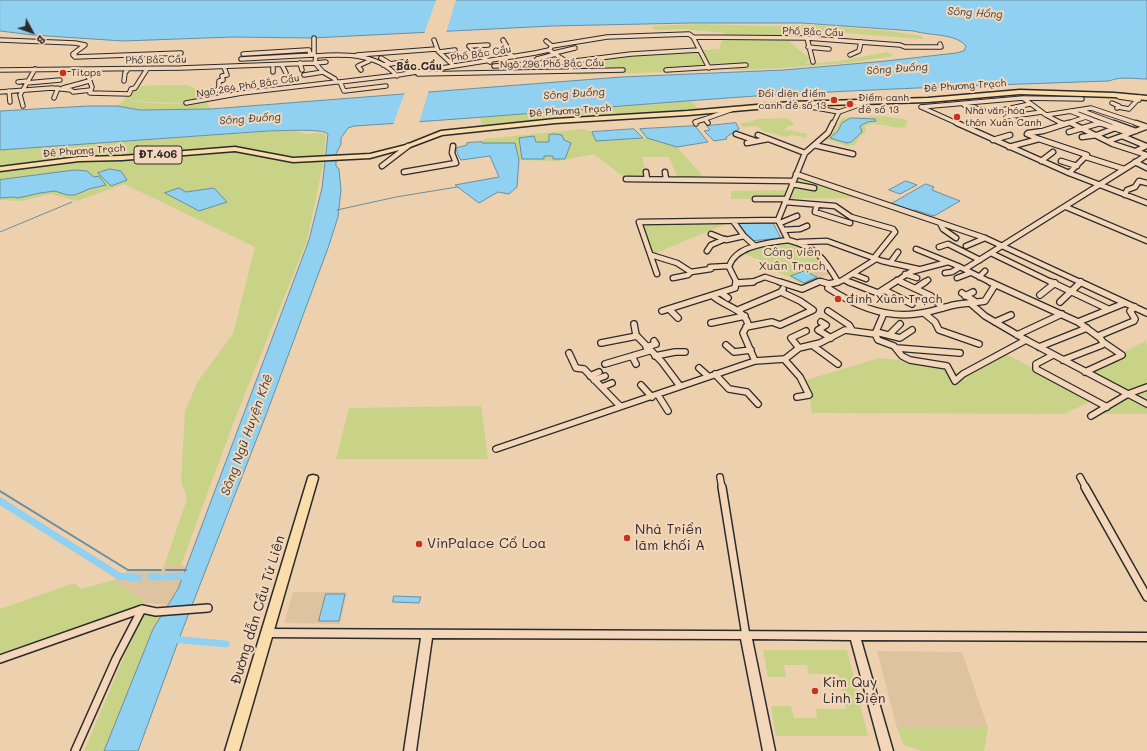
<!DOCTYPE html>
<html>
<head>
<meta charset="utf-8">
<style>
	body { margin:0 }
	#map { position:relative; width:1147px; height:751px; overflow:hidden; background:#edd1af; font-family:Mali,sans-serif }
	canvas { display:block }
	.north { position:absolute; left:12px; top:12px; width:40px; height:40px; -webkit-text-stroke:3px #f4d7bb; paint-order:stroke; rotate:131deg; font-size:11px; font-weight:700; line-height:16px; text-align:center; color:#2b2b2b }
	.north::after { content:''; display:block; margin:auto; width:14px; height:18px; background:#2b2b2b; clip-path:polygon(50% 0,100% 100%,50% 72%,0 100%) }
</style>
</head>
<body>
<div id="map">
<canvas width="1147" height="751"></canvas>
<div class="north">B</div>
</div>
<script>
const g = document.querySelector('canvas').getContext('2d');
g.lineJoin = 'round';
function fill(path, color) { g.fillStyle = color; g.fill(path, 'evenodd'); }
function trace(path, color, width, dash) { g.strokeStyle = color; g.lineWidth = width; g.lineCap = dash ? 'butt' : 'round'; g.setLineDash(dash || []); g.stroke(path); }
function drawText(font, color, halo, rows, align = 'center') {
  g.font = font + ' Mali,sans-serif'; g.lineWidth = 4; g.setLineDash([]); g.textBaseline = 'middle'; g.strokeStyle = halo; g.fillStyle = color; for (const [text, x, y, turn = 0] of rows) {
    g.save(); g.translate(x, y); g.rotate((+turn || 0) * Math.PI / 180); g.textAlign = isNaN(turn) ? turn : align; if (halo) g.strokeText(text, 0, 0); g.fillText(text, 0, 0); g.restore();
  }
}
fill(new Path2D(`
	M826,261L831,274L820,278L808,269Z
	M181,565L186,567L178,589L168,605L145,603L114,580L128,570H162L164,566Z
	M293,592H347L340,624L284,623Z
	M877,651L962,652L988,728H897Z`), '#ddc3a0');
fill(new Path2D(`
	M701,24L766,26L812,25L890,31L922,36V39L792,29L791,39L790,42L809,58L806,64L839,61L887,52L894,56L848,63L781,68L740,70L709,68L663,72L577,75L570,63L632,55L719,49L724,33L683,29L654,30L652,26Z
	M187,85L194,88H213L222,96L185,103L148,102L125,99L130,88C146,84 170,86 187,85Z
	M125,99C152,105 179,105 206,101L211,109L140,110L117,106Z
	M691,101L699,110L555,118L482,127L480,116Z
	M884,116L908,120L906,127C892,130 878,120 865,126L866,132L860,136L855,145L848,146L825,139L834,131L842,118Z
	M788,118L795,125L789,126L784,129L807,134L806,138L792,135L786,137L763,131L757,126L743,127L740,123L750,122L758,119Z
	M583,129L592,132L596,141L647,138L677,147L702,175L696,179H678L669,157H642L647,179H626L594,154L559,161L519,160L515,143H482V142L484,139Z
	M293,130L305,134L318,133L326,134L323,164L307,241L236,416L181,565L164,566L187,499L181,481L185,411L198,381L233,334L255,247L124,184L77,201L51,194L21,201L0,200V150Z
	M796,174L866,198L731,199V191L790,190Z
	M733,221L651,255L639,222Z
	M788,240L799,243L826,261L809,269L820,278L803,285L790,277L777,272L765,262L741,253L751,246Z
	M1147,340L1145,343L1147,344V398L1135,392L1128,394L1147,404V414H1098L1128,395L1085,372Z
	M1002,352L1094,400L1064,414L812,413L809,395L803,381L879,358L943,365L950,370L963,374Z
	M481,406L488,459H336L349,408Z
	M114,580L145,603L142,609L0,659V609L75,583L81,589Z
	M143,612L162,615L153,629L104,751H84Z
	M763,650H847L868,736H776L771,706H791L794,718H817L816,709H846L838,674H809L807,665H784L786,677H768Z
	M897,728H988L984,751H922L904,745Z`), '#c8d387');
const water = new Path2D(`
	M0,0H1147V79C1135,79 1121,76 1109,81C992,85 874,89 756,96C622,105 488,118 354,126L348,128L341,138V144L336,154V166L339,169L341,190L338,217L328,248L266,415L182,631L138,751H104L153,629L178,589L309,240L322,188L328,134C323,128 279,131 268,131L0,150V111L88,106H117L140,110L211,109L621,77L784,70L886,61L956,53L964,51L966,46C955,33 930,36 914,31L802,23H689L552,26L312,38L233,37L123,41L33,35L0,31Z
	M851,118L875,119L876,121L867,122L860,126L862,132L851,142L847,143L830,138L838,131L842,123Z
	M736,123L739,129L726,137L727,139L714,141L704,131L710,130L707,126Z
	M695,126L708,142L677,147L647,138L640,129Z
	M634,129L643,138L596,141L592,132Z
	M555,134L562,135L564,140L571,143L565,159H553V156H544V159H522L519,138L534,136L536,142H549V135Z
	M482,142V143H515L519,160L517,187L509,194L498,192L479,203L455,185L499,177L490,156L461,160L458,155L456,148L467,145V143Z
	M110,169L121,171L127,180L111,186L98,173Z
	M75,170L87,171L94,177L99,176L106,185L89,189L75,195H67L55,191L40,193L18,198L14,197L0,198V180Z
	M906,181L917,185L900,194L889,190Z
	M926,184L934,187L932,190L960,201L934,216L915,210L912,211L891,204Z
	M179,188L186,192L214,188L227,202L199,211L165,193Z
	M737,223H773L781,238L751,241Z
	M805,271L817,277L804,283L791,276Z
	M326,594H345L339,621H319Z
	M394,596L421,597L419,603L393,602Z`);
fill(water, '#90d1f1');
trace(water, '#688fa2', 1);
fill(new Path2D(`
	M436,0H456L446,33L424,34Z
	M429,90L419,123L393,125L405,92Z`), '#edd1af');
trace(new Path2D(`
	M337,210L396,197L457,187
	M0,232L72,202`), '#688fa2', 1);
trace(new Path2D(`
	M0,491L128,570H161
	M166,570H186`), '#688fa2', 2);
trace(new Path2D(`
	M0,501L119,576L138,578
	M151,577H158
	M165,577L188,576
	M172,639L226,644`), '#90d1f1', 7);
const streetFar3 = new Path2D(`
	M693,37L709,68
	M314,38V55L316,56L315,63L326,62
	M807,38L813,62
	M0,40L75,43L85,45L73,54H75L73,55L75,57L181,53
	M434,40L438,51
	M503,40L509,50L508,53L514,57
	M836,40L837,33
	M546,41L552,46
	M469,46L474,52L490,62
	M469,46L488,45
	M808,47L829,49
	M549,50L567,62L631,54L699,50
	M554,53L575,48
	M243,54L307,50H309L310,54H314
	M357,55L436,49
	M850,55L859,51L861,42
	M316,56C342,54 378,53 397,76
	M381,58L391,64
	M241,59L313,55
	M537,59L556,54
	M300,63L302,70
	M282,65L286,73
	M383,65L403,62
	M273,66V72
	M454,66L439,52L455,50
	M494,66L567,62L571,68L570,71
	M91,69L88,76L92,87L90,93L129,94L131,89L135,88L147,69
	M0,70L181,68L315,63L323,72L335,79L336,82H340L398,75L535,53L549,50L552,46L607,37L689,34L693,37L807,38L900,45L905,47H941L940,44
	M361,70L358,66L369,61
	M666,70L746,65
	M418,74L623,70
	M304,75L323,72
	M124,81L125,73L128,69
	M18,82L28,81
	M340,82L344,91L386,86
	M26,83L60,80
	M63,88L89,81
	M217,90L219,88V81L223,80L222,76L227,75L224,67
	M9,91L10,102
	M0,92L52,88L71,90L73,92L91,90
	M1119,97L1139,100
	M54,98L58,88
	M1023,98L1046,115L1091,108L1139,124
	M186,103L242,93L336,82
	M1112,103L1119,106L1117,108
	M794,104L839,112
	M964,105L983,110
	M23,106L20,95L35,69
	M921,107L959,124
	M921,107L1023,98L1082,99
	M1118,107L1129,109L1140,97
	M1002,110L1030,104
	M1080,110L1117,124
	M1070,111L1101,123
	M1046,115L1063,124
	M1010,116L1015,120L1010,121
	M1006,117L1042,112
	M708,123L705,119L733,109
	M1071,123L1073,124
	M696,124L695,122L705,119
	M833,124L839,112L870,101
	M1065,124L1086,117
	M1097,124H1102`);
const streetFar2 = new Path2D(`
	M833,123L828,133L805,153L778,220L788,240C816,247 824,258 838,282
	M957,123L1069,173L1147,203
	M1060,123L1063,124
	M1071,123L1113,144L1147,155
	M1114,123L1136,131
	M1136,123L1147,127
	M1069,132L1100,123L1129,133
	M736,134L756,141
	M758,135L805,153
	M1082,137L1097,135L1115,128
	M1039,139L1087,155L1069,173
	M993,140L1010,135
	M1108,141L1122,136
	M747,143L768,139
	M814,145L853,154
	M1009,147L1039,139L1027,134L1028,133L1043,131L1068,123
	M1136,151L1146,146L1122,136L1146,127
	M1086,157L1124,169
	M1041,161L1053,152
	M1061,161L1077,166
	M1135,162L1147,168
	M382,166L408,146
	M404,172L456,163L452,153L453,146
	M646,172L647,179
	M665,172L666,179
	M796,174L985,238L1082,283
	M626,179L793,181
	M792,184L814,188
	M1125,195L1127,190L1135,187L1139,181L1147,183
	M755,199H786
	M785,202L835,206L851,217L893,229L895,232L874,258
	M817,205L815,212L850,223
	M1066,207L1147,241
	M733,221L744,236L755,246
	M780,223L797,216
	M940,223L943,229L956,238
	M783,230L800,229L807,226
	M711,234L726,240L744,236
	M800,242L827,241L882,261L918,269
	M966,246L985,238
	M939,247L948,244L980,260
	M916,249L958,266L992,283
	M707,251L711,245L725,239
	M991,253L1053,283
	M651,255L677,263L691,272L688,275L673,278
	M890,263L898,252
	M965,269L1147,155
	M691,272L711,269L710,267L729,266
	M945,273L952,272L960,267
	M657,274L639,222L778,220
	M853,274L866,279
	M905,274L917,278
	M979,277L985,271
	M957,278L970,273
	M844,280L851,283
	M897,280L903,283
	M737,283L729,267C735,245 769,243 788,240
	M740,283L752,282L765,277L783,283
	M816,283L820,281L825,283
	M834,283L841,281L876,259
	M894,283L910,272L948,262
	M924,283L928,280`);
const streetFar1 = new Path2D(`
	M780,282L802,289L818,282
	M822,282L829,284L838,282
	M849,282L878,293L895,282
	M901,282L931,296L943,308
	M990,282L1078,322
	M1051,282L1108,309
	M1080,282L1147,313
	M737,283L753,282
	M829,284L828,288C854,305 884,318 915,314C929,313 941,308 954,305C964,303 975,303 985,301L995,285
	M916,288L925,282
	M884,290L912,304
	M721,293L728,298
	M962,293L976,302
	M1040,295L1055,283
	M713,296C724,306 744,309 748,324L743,333L755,361
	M965,296L973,292
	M1060,302L1081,282
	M970,303L985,316L1026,340L1147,404
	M669,309L678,318
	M738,310L781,292L783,289
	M662,311L735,288L736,282
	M828,311L849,325L852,330
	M884,313L875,334L878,340L894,346L902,356L910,360L947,366L955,381L963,374L1026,340
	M924,313L935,322L939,330L979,344
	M821,322L826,325L818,330L831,338
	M995,322L1011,315
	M711,323L745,316
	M634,324L636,335L662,362L680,386
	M746,327L772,322L780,325L813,310L800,301L781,292
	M876,332L900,338L912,330
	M889,335L900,324
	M1017,335L1062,314
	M1098,336L1134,321L1135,319L1130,311L1135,307
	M601,343L637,336
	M726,345L734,352L751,350
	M812,345L838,364
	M646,347L656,344L654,341
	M1039,347L1087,328
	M799,348L791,338L806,331
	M897,348L960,353
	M569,353L576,368L584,369L620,406
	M1053,355L1036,364V369L1107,407
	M632,356L636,364
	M655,356L675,352H685
	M784,359L800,377L809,395L797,397
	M1063,360L1102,345L1103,342L1100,338L1078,322L1125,303
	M605,364L649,351
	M699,368L708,376
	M1085,372L1122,355L1103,342
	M715,374L729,389L747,392L758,404
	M590,376L599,372
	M594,380L605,376
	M641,385L652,397
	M602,387L612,383
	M658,395L668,411
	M1091,416L1128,394L1147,387
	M496,449L755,361L785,359L799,348L820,343L845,330L875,334
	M720,477L722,488
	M1080,477L1086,488`);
const street = new Path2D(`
	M722,487L746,636
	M1085,487L1147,597
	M0,659L142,609L156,612L208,608
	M75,751L116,659L142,609`);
const secondary = new Path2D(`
	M267,629L1147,633V641L861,640L893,751H881L851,640L752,639L775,751H763L741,639L432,638L416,751H404L421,638L267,637L263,636L262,633L263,630Z`);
const primary = new Path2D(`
	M1020,90L1114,93L1147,96V100L1114,97L1020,94L928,102L791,106L688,115L555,123L442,135L410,147L370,158L293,162L235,151L122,160L79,161L0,171V167L79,157L122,156L235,147L293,158L370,154L406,145L441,131L555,119L688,111L791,102L928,98Z
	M313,475L317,476L318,478L239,751H225L308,478L309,476Z`);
trace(streetFar3, '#2b2b2b', 5.5);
trace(streetFar2, '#2b2b2b', 7);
trace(streetFar1, '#2b2b2b', 8);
trace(street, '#2b2b2b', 10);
trace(secondary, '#2b2b2b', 3);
trace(primary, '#2b2b2b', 3);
trace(streetFar3, '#f4d7bb', 3.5);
trace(streetFar2, '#f4d7bb', 4.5);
trace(streetFar1, '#f4d7bb', 5.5);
trace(street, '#f4d7bb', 7);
fill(secondary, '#f4d7bb');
fill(primary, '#fbddab');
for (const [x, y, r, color] of [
	[63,73,4,"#c8321e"],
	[834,100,4,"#c8321e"],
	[850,104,4,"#c8321e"],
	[957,117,4,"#c8321e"],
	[838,299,4,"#c8321e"],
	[627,538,4,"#c8321e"],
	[419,544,4,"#c8321e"],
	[815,691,4,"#c8321e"]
]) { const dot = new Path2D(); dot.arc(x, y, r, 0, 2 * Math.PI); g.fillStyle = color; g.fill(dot); trace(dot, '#f4d7bb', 1.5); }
drawText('10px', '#2b2b2b', '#f4d7bb', [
	["Phố Bắc Cầu",813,32,2],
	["Phố Bắc Cầu",481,54,-9],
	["Phố Bắc Cầu",156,60,-1],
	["Ngõ 296 Phố Bắc Cầu",552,64,-1],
	["Ngõ 264 Phố Bắc Cầu",248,86,-9],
	["Đê Phương Trạch",965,86,-4],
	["Đê Phương Trạch",570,111,-4],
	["Đê Phương Trạch",84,151,-4]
]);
drawText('10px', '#2b2b2b', '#f4d7bb', [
	["Titops",71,73],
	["Đối diện điếm",826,94,"right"],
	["canh đê số 13",826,106,"right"],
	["Điếm canh",858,98],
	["đê số 13",858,110],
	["Nhà văn hóa",965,111],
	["thôn Xuân Canh",965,123]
], 'left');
drawText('italic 11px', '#3a4449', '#f4d7bb', [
	["Sông Hồng",975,13,4],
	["Sông Đuống",897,69,-4],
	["Sông Đuống",574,94,-4],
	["Sông Đuống",250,119,-4]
]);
drawText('bold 11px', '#2b2b2b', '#f4d7bb', [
	["Bắc Cầu",419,67]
]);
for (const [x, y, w] of [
	[158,155,48]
]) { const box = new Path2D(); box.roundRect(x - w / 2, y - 9, w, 18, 3); g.fillStyle = '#f4d7bb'; g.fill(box); trace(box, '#2b2b2b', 1); }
drawText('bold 11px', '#2b2b2b', null, [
	["ĐT.406",158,155]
]);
drawText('12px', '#434439', '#f4d7bb', [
	["Công viên",792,252],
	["Xuân Trạch",792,266]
]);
drawText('12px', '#2b2b2b', '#f4d7bb', [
	["đình Xuân Trạch",846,299]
], 'left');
drawText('italic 13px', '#3a4449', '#f4d7bb', [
	["Sông Ngũ Huyện Khê",247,435,-70]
]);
drawText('14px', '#2b2b2b', '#f4d7bb', [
	["Nhà Triển",635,530],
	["lãm khối A",635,546],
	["VinPalace Cổ Loa",427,544],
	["Kim Quy",823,683],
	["Linh Điện",823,699]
], 'left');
drawText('14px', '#2b2b2b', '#f4d7bb', [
	["Đường dẫn Cầu Tứ Liên",258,610,-73]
]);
</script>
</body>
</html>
